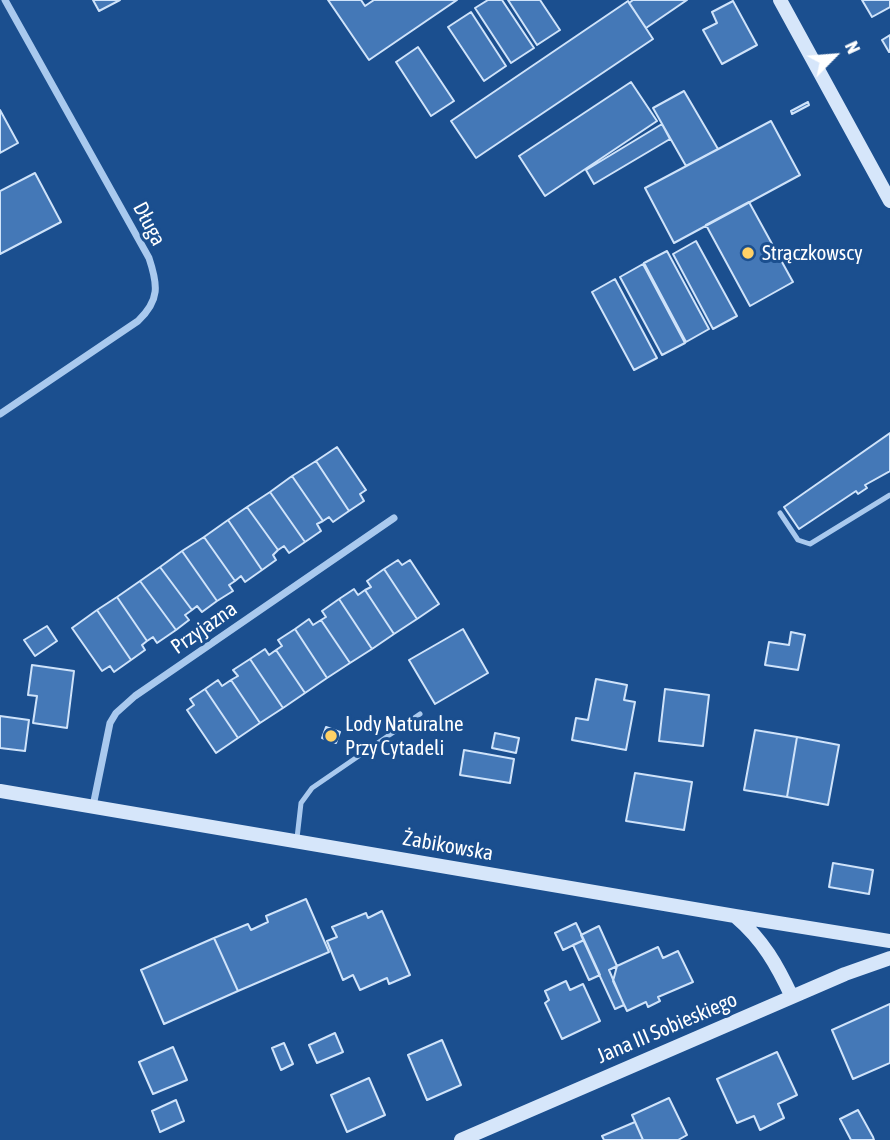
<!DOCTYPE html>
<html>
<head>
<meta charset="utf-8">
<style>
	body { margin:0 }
	#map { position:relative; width:890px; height:1140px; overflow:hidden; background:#1b4f8f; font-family:"Asap Condensed",sans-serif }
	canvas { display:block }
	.north { position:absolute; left:799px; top:21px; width:70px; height:70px; -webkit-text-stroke:5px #1b4f8f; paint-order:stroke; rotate:65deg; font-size:19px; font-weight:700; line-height:28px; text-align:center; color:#fff }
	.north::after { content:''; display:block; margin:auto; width:24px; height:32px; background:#fff; clip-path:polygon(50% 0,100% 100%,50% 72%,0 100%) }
</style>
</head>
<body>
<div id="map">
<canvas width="890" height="1140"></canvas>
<div class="north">N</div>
</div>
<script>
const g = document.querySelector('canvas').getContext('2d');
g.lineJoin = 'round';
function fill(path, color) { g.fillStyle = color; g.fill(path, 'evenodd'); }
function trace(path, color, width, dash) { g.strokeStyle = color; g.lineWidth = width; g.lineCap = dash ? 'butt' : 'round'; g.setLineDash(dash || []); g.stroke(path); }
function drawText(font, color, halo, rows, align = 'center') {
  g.font = font + ' "Asap Condensed",sans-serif'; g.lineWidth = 6; g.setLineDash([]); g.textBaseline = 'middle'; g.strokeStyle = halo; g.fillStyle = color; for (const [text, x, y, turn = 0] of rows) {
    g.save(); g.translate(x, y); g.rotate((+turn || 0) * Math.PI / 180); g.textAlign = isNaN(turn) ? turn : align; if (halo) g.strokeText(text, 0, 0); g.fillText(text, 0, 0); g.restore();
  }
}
const building = new Path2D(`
	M93,0H120L99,11Z
	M328,0H361L365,6L374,0H457L369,60Z
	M488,0H502L534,48L511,63L475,8Z
	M508,0H540L560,30L537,45Z
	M633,0H687L646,28L629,3Z
	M862,0H890V7L872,17Z
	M628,1L653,39L476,158L451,121Z
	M733,1L757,45L722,64L703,30L717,23L712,12Z
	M471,12L506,66L484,81L448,27Z
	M890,35V52H889L882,40Z
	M418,47L454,101L431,116L396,62Z
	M631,82L657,121L545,196L519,156Z
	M684,91L718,149L686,166L653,108Z
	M808,102L809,105L792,114L791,111Z
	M0,110L18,143L0,153Z
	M771,121L800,175L674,243L645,188Z
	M662,124L670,139L594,184L586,170Z
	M35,173L61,222L0,254V191Z
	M749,202L793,282L750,306L706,225Z
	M696,241L737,316L713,329L673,254Z
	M667,251L709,329L686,342L644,263Z
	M643,264L685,343L662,355L620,277Z
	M615,279L657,358L634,370L592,292Z
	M890,433V471L865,485L867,488L858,494L856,491L799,529L784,507Z
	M337,447L366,490L360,494L364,501L349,511L316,461Z
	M316,461L349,511L333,522L329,517L323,521L292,476Z
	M292,476L323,521L317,524L321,531L305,542L270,492Z
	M270,492L305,542L289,553L284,546L278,550L247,507Z
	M247,507L278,550L273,555L276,560L262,570L228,520Z
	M228,520L262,570L245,582L241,576L235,581L204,537Z
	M204,537L235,581L229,585L233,591L217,601L182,551Z
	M182,551L217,601L202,612L197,606L192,610L160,567Z
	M398,560L402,565L410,560L439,604L417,619L384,569Z
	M160,567L192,610L185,615L189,620L176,630L140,581Z
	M384,569L417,619L394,634L365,590L371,587L367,581Z
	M140,581L176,630L157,643L153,637L147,641L117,597Z
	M354,589L358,595L365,590L394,634L372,649L339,599Z
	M117,597L147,641L142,645L145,650L131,660L97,610Z
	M339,599L372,649L350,663L321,620L326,617L322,611Z
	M97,610L131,660L114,672L110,666L102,671L72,628Z
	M309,619L313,625L321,620L350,663L327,678L295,629Z
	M47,626L57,641L35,656L24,640Z
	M295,629L327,678L305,693L276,650L282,646L278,640Z
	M463,629L488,673L435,704L409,660Z
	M791,632L805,635L798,670L765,665L769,642L789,645Z
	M265,649L269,655L276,650L305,693L283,708L250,659Z
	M250,659L283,708L260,723L231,680L238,676L233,670Z
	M32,665L74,671L67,728L33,723L37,696L28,695Z
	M596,679L627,685L624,700L635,702L626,750L572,740L576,718L588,720Z
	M218,680L222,686L231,680L260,723L238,738L205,689Z
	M205,689L238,738L216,753L187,710L194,705L190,699Z
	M665,689L709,695L703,746L659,741Z
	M0,716L29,720L25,751L0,748Z
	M326,727L340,732L336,743L322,738Z
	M755,730L797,737L787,797L744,790Z
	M495,733L519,738L516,753L492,748Z
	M797,737L839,745L828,805L787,797Z
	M464,750L514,759L510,783L460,775Z
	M635,773L692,782L684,830L626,821Z
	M833,863L873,870L869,894L829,887Z
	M306,899L329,952L238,991L214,938L248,924L251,930L268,922L266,916Z
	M382,911L410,975L389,984L387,978L360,990L353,975L343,980L327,941L337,937L332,927L366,913L368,918Z
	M576,923L584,940L563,950L555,933Z
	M599,926L617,966L609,970L624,1005L615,1009L581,935Z
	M214,938L238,991L164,1024L141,970Z
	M584,940L600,975L589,980L573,945Z
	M658,947L663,958L678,951L693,982L658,997L660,1001L648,1007L646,1002L627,1011L613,981L617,966Z
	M566,981L570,990L583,984L600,1021L562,1039L545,1003L549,1000L545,991Z
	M890,1004V1063L853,1079L832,1030Z
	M335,1033L343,1052L317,1063L309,1045Z
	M442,1040L461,1085L427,1100L408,1055Z
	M284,1043L293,1064L281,1070L272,1048Z
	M173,1047L187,1080L153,1094L139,1062Z
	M777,1052L797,1095L778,1104L784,1118L760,1130L754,1116L737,1123L717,1079Z
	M369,1078L385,1115L347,1132L331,1095Z
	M669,1098L687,1135L678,1140H643L632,1115Z
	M176,1100L184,1121L160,1132L152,1111Z
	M858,1110L873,1137L874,1140H851L840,1119Z
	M635,1122L643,1140H604L602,1136Z`);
fill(building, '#4478b7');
trace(building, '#cfe3fa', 2);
trace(new Path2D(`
	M780,513L798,540L810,544L890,495
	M297,838L301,803L312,788L420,714`), '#a9c9ee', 5);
trace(new Path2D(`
	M0,414L138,321C160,300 158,285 149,258L5,0
	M93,806L110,723L116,713L135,696L394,518`), '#a9c9ee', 7);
trace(new Path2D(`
	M780,0L890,201
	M0,791L735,916L890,941
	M736,917C763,940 777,965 792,997
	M461,1140L845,974L890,958`), '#d6e6fa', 14);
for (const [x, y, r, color] of [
	[748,253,7,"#ffd166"],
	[331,736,7,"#ffd166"]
]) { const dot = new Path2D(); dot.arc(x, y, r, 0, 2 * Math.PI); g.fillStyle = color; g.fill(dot); trace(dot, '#1b4f8f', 2.5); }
drawText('21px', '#fff', '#1b4f8f', [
	["Długa",149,224,62],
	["Przyjazna",204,628,-35],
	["Żabikowska",448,846,10],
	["Jana III Sobieskiego",667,1028,-23]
]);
drawText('21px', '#fff', '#1b4f8f', [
	["Strączkowscy",762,253],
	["Lody Naturalne",345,724],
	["Przy Cytadeli",345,748]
], 'left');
</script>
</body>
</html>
